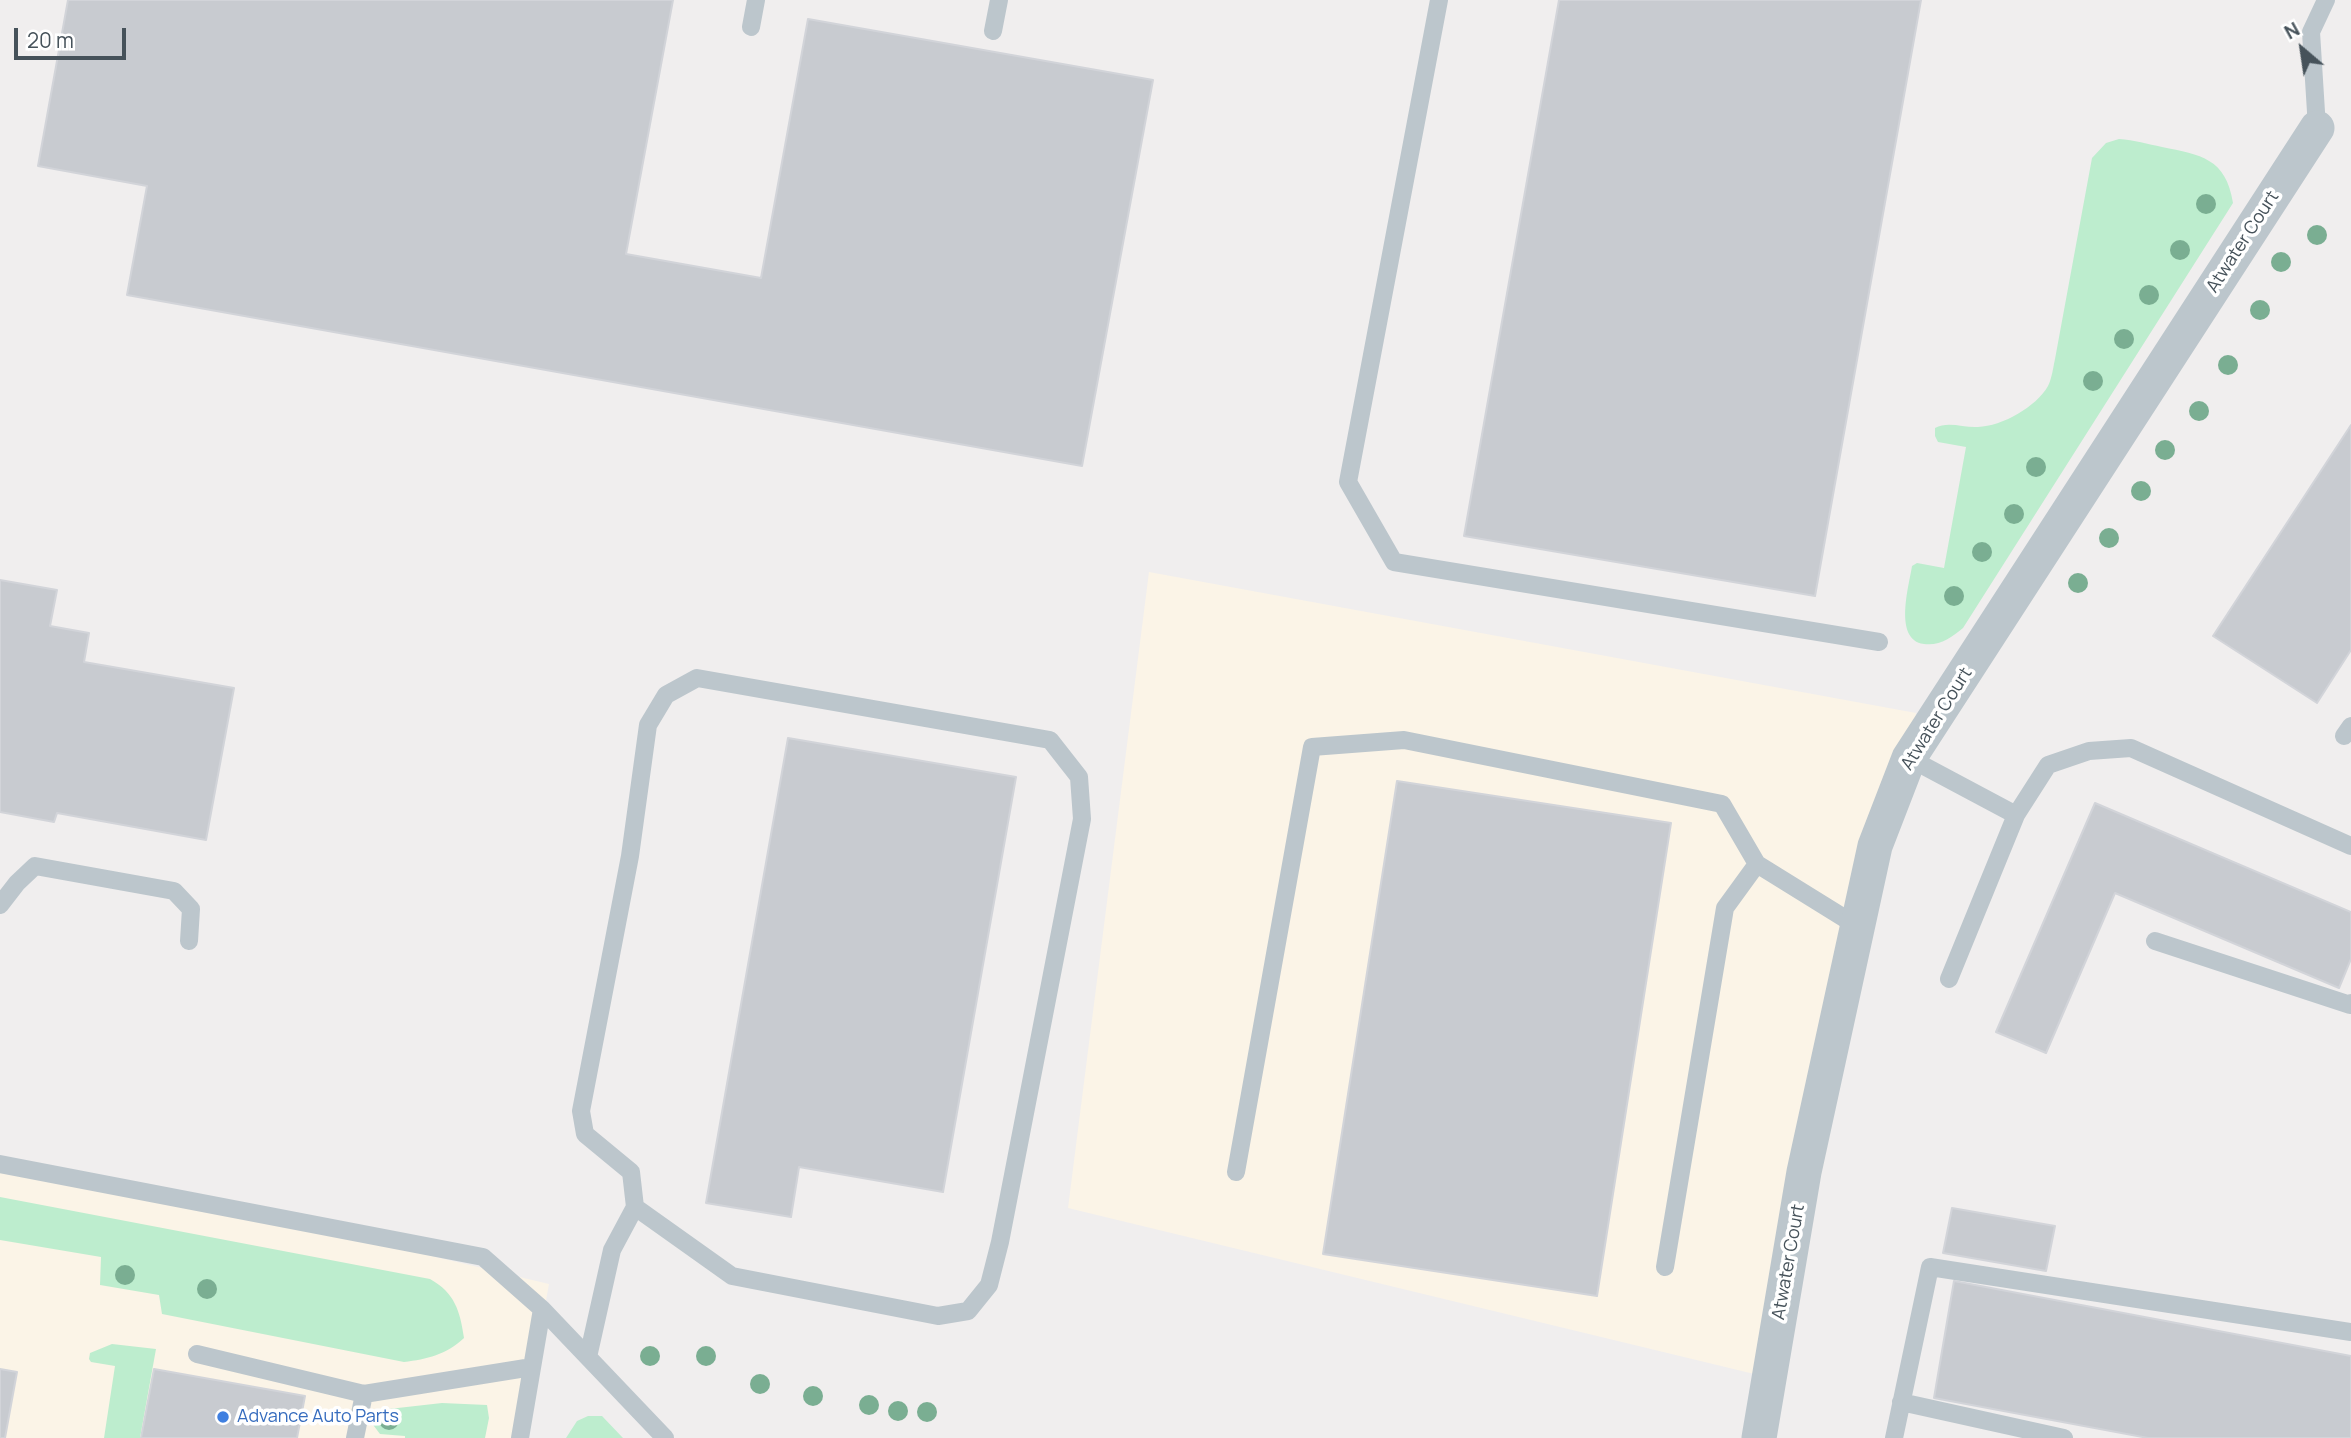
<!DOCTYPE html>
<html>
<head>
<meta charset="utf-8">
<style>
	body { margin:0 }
	#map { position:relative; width:2351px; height:1438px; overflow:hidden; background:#f0eeee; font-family:Manrope,sans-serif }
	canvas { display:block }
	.north { position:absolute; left:2267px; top:14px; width:70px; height:70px; -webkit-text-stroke:5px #fff; paint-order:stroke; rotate:331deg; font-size:19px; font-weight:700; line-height:28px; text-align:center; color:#46525a }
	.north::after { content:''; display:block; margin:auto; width:24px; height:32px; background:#46525a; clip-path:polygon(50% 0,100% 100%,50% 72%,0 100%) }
	.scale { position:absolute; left:14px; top:28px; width:112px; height:32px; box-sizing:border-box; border:4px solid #46525a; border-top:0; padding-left:9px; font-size:21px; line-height:24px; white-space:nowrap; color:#46525a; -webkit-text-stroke:5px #fff; paint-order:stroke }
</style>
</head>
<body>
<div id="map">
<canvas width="2351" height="1438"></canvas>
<div class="north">N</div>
<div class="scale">20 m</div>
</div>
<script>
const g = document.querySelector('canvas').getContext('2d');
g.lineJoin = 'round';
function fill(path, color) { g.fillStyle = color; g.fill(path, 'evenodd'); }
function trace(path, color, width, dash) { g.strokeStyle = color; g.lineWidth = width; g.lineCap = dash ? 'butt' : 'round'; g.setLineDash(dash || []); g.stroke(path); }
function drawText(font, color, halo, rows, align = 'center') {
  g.font = font + ' Manrope,sans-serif'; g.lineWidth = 7; g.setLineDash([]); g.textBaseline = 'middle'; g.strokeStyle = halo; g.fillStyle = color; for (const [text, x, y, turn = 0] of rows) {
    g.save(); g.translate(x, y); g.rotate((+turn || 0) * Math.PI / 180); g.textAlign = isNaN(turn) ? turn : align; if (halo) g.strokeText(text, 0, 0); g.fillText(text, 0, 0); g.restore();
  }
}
fill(new Path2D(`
	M1149,572L1916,713L1779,1380L1068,1208Z
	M0,1168L201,1201L549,1284L521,1438H0Z`), '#fbf4e7');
fill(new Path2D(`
	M2119,139C2134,140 2148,144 2162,147C2201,155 2226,158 2233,203L1963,628C1951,638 1940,646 1924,644C1893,640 1909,586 1912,566L1917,563L1944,568L1966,447L1938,442L1935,436V428C1948,421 1964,428 1978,427C2002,426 2036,407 2048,386C2052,378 2053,368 2055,359L2092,158L2106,143Z
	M0,1197L430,1279C455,1293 460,1311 464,1338C446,1355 427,1359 404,1362L162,1314L159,1295L100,1285L101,1257L0,1240Z
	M112,1344L156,1349L140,1438H104L115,1366L91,1362L89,1359L90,1353Z
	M442,1403L487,1405L489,1418L485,1438H405V1436L380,1434L371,1422L373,1415L380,1410Z
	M588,1416H602L623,1438H566L577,1421Z`), '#bdedce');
const building = new Path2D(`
	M68,0H673L626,254L761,278L808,19L1153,80L1082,466L127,295L147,186L38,166Z
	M1559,0H1921L1815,596L1464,536Z
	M2351,425V650L2317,703L2213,636Z
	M0,580L57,590L50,626L89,633L84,662L234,688L206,840L57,813L54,822L0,812Z
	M788,738L1016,777L943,1192L799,1167L791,1217L706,1203Z
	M1397,781L1671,823L1597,1296L1323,1254Z
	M2095,803L2351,912V959L2339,988L2115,893L2046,1053L1996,1032Z
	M1952,1208L2055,1226L2046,1271L1943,1253Z
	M1954,1281L2351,1356V1438H2148L1934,1398Z
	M0,1369L17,1372L5,1438H0Z
	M154,1369L305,1396L297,1438H141Z`);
fill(building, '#c8cbd0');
trace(building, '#d2d4d9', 2);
trace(new Path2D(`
	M1439,0L1348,482L1394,562L1879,642
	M751,27L756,0
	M993,31L999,0
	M2317,128L2311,32L2326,0
	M2344,736L2351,726
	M1909,758L2016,815L2048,765L2089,751L2131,748L2351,846
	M0,905L17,883L35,866L174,891L191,909L189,941
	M2155,941L2350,1005L2351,1003
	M1949,979L2016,815
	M0,1164L483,1257L542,1309L665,1438
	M1236,1172L1312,747L1404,740L1722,804L1757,864L1857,926
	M1665,1267L1725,908L1757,864
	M197,1354L364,1394
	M588,1357L612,1250L635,1207L631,1172L585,1134L581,1111L630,856L648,725L666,695L697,678L1050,740L1079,777L1082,819L1000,1242L989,1285L968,1311L938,1316L732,1276L635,1207
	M1901,1402L2064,1438
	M355,1438L364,1394L532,1367
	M520,1438L542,1309
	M1894,1438L1930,1267L2351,1332`), '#bcc6cc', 18);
trace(new Path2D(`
	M1759,1438L1804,1172L1875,846L1909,758L2317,128`), '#bcc6cc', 35);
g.fillStyle = '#7aae92';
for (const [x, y] of [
	[2206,204],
	[2317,235],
	[2180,250],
	[2281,262],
	[2149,295],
	[2260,310],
	[2124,339],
	[2228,365],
	[2093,381],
	[2199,411],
	[2165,450],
	[2036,467],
	[2141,491],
	[2014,514],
	[2109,538],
	[1982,552],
	[2078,583],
	[1954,596],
	[125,1275],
	[207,1289],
	[650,1356],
	[706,1356],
	[760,1384],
	[813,1396],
	[869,1405],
	[898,1411],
	[927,1412],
	[389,1420]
]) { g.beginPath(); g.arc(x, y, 10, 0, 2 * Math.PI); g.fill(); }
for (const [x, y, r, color] of [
	[223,1417,7,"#3f7fe0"]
]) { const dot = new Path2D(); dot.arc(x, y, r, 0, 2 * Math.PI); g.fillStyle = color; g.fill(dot); trace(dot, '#fff', 2.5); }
drawText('18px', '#46525a', '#fff', [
	["Atwater Court",2243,242,-57],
	["Atwater Court",1937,719,-58],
	["Atwater Court",1789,1262,-80]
]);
drawText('18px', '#366cbe', '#fff', [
	["Advance Auto Parts",237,1417]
], 'left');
</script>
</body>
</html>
